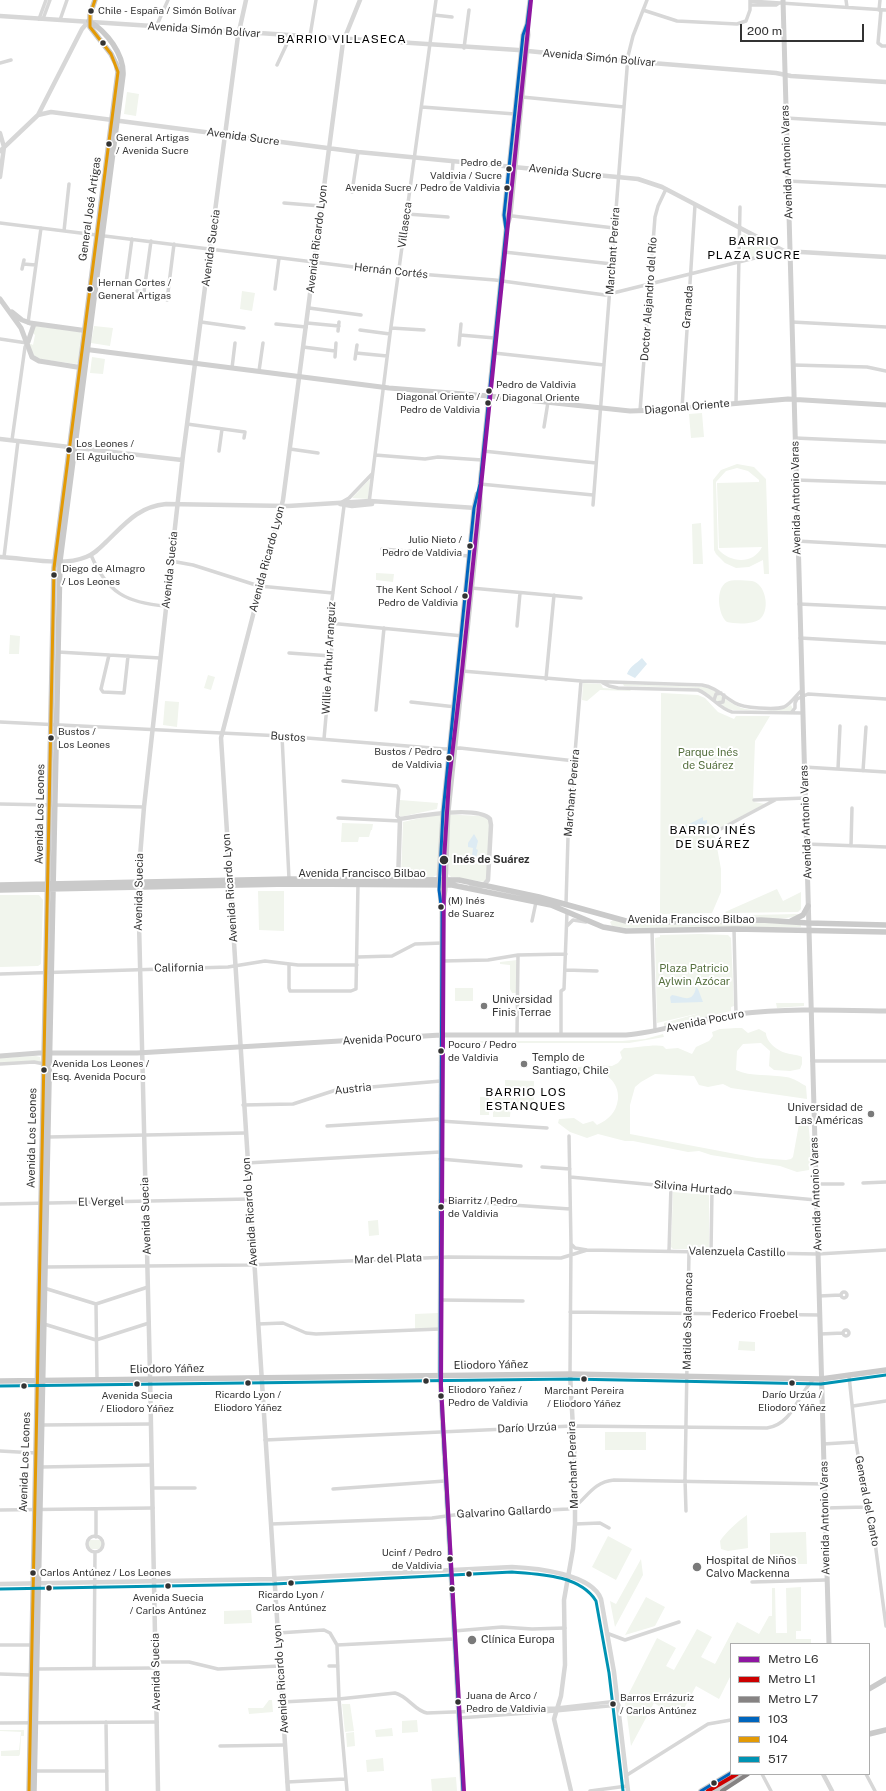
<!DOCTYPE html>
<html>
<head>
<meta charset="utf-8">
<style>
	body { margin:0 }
	#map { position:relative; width:886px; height:1791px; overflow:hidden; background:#fff; font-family:"Public Sans",sans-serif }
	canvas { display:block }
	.legend { position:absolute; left:730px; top:1643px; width:140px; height:132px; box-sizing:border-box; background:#fff; border:1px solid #adadad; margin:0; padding:5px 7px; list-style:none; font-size:12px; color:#333 }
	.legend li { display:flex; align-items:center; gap:8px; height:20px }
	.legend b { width:20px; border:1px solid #adadad }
	.scale { position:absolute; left:740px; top:24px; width:124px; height:18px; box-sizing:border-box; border:2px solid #333; border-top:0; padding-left:5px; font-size:12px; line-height:14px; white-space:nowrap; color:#333; -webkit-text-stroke:3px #fff; paint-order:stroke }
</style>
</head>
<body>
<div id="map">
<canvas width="886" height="1791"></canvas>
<ul class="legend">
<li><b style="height:5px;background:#8e16a1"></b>Metro L6</li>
<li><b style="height:5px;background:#c00"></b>Metro L1</li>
<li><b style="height:5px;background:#868383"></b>Metro L7</li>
<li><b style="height:5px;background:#0065bd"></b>103</li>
<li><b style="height:5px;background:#e39a05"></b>104</li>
<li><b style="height:5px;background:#0093b3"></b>517</li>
</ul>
<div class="scale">200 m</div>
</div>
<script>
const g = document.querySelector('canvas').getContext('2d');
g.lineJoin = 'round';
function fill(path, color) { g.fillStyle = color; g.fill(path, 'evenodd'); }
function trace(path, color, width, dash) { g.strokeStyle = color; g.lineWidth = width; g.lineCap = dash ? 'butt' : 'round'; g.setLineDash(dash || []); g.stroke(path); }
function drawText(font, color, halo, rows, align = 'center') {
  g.font = font + ' "Public Sans",sans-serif'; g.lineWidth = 4; g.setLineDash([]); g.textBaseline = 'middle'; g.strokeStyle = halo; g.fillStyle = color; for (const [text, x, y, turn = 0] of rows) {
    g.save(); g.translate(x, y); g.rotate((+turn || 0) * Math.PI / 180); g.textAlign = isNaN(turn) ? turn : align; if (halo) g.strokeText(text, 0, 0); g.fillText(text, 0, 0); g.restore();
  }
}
fill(new Path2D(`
	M127,92L139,94L136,116L124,114Z
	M744,234L772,249L770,253L744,260L742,259V236Z
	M242,291L255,293L252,311L240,309Z
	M36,326L80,332L81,334L78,363L76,364L40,359L32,354L29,343L33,345L35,335L32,332L34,327Z
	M94,326L113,328L110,346L91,343Z
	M92,357L105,359L103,374L90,373Z
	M702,413L704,437L691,438L689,414Z
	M737,464L754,467L766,479L769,574H764L763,560L749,567L736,568L725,563L716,554L714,550L713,480L721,470ZM737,468L748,471L759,480L760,510L759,482L717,483L719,548L762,547C753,565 730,563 718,549L716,482L726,471Z
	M370,479L368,499L352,498Z
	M701,523L703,564H693L692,524Z
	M376,573L394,574L393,582L376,580Z
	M752,581C766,584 770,609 761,618C755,625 735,624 727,622C718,615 715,588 727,582C733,579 745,581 752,581Z
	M10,635L20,636L19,654H9Z
	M208,675L215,677L211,690L204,688Z
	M583,683L601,684L603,688L630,690L631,691L600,690L587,701L582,700Z
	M623,684L705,687C717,690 725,701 737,706C748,712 780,712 791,705L793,709L791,711L734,710L727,709L708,694L697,688L624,686Z
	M661,693L698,695L705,698L718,712L734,719L736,716H770L755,741L753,796L754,802L765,804L714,831L721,869V892L712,913L660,914Z
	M165,701L179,702L177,727L163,725Z
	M400,800L438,803L437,809L400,817L399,815Z
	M438,814L481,816L488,819L490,825L487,879L485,882L451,877L447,873L438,872L437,875L433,877L401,876L403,822Z
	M342,823L373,824L372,830H371L369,837H359L358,842H341Z
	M777,889L783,901L801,892V909L798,912L726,913L725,912Z
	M258,891H284V931L259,930Z
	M0,895H39L43,900L41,964L38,966L0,967Z
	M798,914L799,915C788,920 759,920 750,915Z
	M613,920L736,922L801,924V927L627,928L612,926L610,922Z
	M700,934L728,935L731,938L734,1006L731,1007V1011L664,1026V1023L700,1013L657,1023L655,938L660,937V935Z
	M517,960L516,993H512L510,989V965L500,964V962Z
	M455,988H473V1001H455Z
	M776,1003H804V1006L777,1008Z
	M736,1028H742L748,1033L759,1029L766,1033C766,1042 778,1051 786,1053C791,1055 797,1054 802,1057V1064L800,1069L790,1071L774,1070L769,1066L770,1051L761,1043L743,1044L737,1051L736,1070C751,1077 770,1074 786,1077C794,1078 800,1083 806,1086L807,1099L731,1088L723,1084L708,1087L699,1085L694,1076L655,1074L641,1082L635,1087L630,1105V1134L757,1158L786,1160L791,1159L793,1157L799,1124L808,1120L811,1151L809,1170L797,1172L780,1166L711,1155L699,1151L688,1152L633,1141H625L598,1134L587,1138L570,1132L558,1123L559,1119L574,1118L583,1124L593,1121L597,1125C609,1119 616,1113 618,1099C620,1080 600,1067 582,1071C574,1074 574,1076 565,1074L579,1067L594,1065L612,1066L618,1063L622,1058L620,1052L624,1048C635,1048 654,1044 663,1046L666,1049L678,1048L692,1054L696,1047L709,1041L713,1036L712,1032L720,1029Z
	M663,1034L664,1037L629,1043H450V1041H622L645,1039Z
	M36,1056L40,1057L41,1062L0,1063V1058Z
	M505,1080L534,1081V1104H511L510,1117H493V1097H509V1087H505Z
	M480,1097H489V1115H480Z
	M673,1192L709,1195V1247L707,1249H673L671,1247Z
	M378,1220L379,1235L369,1236L368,1221Z
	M438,1313V1328L415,1329V1314Z
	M739,1341L755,1342V1351L738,1350Z
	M605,1432H646V1450H605Z
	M747,1515L748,1548L728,1551L721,1549L720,1541C727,1531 737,1522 747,1515Z
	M806,1532L807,1564H770V1533Z
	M608,1536L632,1549L616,1580L592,1567Z
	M89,1540H100L102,1541V1547L99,1549H89L88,1541Z
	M641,1559L643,1575L615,1627L610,1601L616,1604Z
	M801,1587V1631H796V1639H811V1644H731V1675L719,1699L696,1686L679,1718L654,1703L631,1746L625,1701L657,1638L676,1648L666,1666L674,1670L697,1629L712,1637L701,1657L715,1664L737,1622L759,1634L769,1616H772V1588H775L776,1633H787L786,1588Z
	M646,1597L665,1607L655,1626L625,1635Z
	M251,1610L252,1623L224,1624V1611Z
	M269,1700H272L273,1712L249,1714L248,1708H263Z
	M342,1704H350L354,1731L345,1732Z
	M417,1720L418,1732L402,1733V1721Z
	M392,1728L393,1736L376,1737L375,1730Z
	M0,1730H24V1736H21L20,1754L19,1756H1V1751L19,1750L21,1732L0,1731Z
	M354,1732L355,1746L347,1747L346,1733Z
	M383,1758L384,1771L367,1772L366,1760Z
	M456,1777L457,1791H432L431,1779Z`), '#f1f5ed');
fill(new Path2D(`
	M642,658L647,664L635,678L627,674C630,666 636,664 642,658Z
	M703,817V821L707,820V823C700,828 693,829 685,826Z
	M474,834L478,841L476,849L478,850L476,858L472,856L473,848L468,847V843Z
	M696,987L698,989L703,1002L671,1003L670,997L672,995C682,996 693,1005 696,987Z`), '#ddebf3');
trace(new Path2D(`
	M846,0L847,7
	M750,1L886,10
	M750,5H776L779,3
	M643,10L677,21L737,24L746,21L750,10V0
	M879,10L880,0
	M881,10L878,43L882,46H886
	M434,15L452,17
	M39,19L46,0
	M43,19L50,0
	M60,20L67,0
	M156,27L168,0
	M310,36L316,0
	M464,48L469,10
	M0,63L11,60
	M277,65L291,35
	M522,97L624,107
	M422,107L515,114
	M786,118L886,124
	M788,181L886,186
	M451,189L453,162
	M352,192L358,152
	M284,203L321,206
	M407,214L448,217
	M504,215L614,228
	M0,223L394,272L495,280L605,295L771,254L777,249
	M64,231L69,184
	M504,252L612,264
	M23,264L36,265
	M22,269L24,260
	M126,283L132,239
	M275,289L279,258
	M137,291L144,292L151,241
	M167,300L174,244
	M309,308L361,315
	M201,322L244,328
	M792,322L886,327
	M28,323L41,228
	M307,323L339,326
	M276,324L306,327
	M391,328L424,330
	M360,330L390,334
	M338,331L339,322
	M460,335L495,338
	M0,339L27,343
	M459,345L461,324
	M303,347L335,351
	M356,353L387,356
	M494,353L604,365
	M335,357L336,343
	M355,359L357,345
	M793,365L867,367L886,371
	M232,368L235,343
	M259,371L263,343
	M736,403L740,207
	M682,408L695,205
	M640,411L655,217L658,206L666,189
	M187,424L245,432L244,438
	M544,427L548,402
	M795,438L886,442
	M12,440L25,347L27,343
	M290,449L318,453
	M219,451L222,429
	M483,451L596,463
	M375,455L425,459L438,457L482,460
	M796,480L886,483
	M480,484L593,495
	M342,502L349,498L372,474
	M369,503L390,334L436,0
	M593,505L628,56L633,36L647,0
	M797,541L886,546
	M382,549L469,556
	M91,555C107,593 127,603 166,606
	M4,557L18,441
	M171,561L193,565L259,586L333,593
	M471,588L581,598
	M799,604L886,608
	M329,623L463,636
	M517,626L520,593
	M800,638L886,643
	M58,652L160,658
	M289,653L331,656
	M109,655L101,689L103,692L124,693L128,656
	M462,671L581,681L702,685C716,687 724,697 735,703C743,708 775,710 784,707C791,704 796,695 802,690
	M546,679L554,595
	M603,683L609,686L618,688L698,690C711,695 718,708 732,712L803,713
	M714,700L716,694L721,693
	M411,702L456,707
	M717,703L723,702L724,695
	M795,703L797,699L808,694L886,699
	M376,710L384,628
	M791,713L795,708V703
	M0,722L282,736L445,749L460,748L575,761
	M282,736L289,879
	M324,739L332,647L329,623L344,506
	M804,767L886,772
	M838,769L840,726
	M863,771L866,727
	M343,781L397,786L399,790L397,816L400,819
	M754,800L805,798
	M0,804L50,805
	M55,805L144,807
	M338,818L400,821
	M715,832L775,800
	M806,844L886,847
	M851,846L852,808
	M566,904L568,837L581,681
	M532,921L536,902
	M567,926L573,920L586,922
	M734,929L736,1014
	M652,931L655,1031
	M358,957L392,956L415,944L442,943
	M442,961L488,960L518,955L566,954
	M289,964V988L290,991H351L356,989L358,884
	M566,970L597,971
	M0,974L228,967L265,961L298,965H357
	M517,1035L518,955
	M561,1035V991L564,989L567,912
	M812,1061H886
	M0,1064L34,1062L44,1064
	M243,1105L293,1104L336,1090L441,1081
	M440,1121L547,1128
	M327,1126L440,1119
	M569,1136L571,1244L570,1374
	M48,1137L245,1133
	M440,1159L521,1166
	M247,1163L440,1152
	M542,1167L570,1169
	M570,1177L816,1200
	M863,1183L886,1182
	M815,1184H843
	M440,1200L570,1209
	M0,1204L250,1199
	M571,1244L575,1248L587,1250L818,1254L886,1250
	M669,1251L671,1186
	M711,1252L712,1190
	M45,1267L248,1265L449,1257L561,1258L587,1250
	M44,1288L96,1304L148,1287
	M841 1295a3 3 0 1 1 6 0a3 3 0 1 1-6 0Z
	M819,1296L841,1295
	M440,1300L523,1301
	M96,1304L97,1380
	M570,1312L820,1315
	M44,1324L96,1340L149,1323
	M258,1324L283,1323L306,1333L316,1334L440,1329
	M843 1333a3 3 0 1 1 6 0a3 3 0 1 1-6 0Z
	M820,1334L843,1333
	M849,1376L856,1442L866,1507L873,1527L886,1626
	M853,1406L886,1401
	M42,1425L151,1424
	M265,1440L572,1426L767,1428C793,1424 797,1395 814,1379
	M823,1444L856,1442
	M0,1451L36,1453
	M41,1467L152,1465
	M152,1488H195
	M333,1489L445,1481
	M825,1508L866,1507
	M96,1509V1537
	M0,1510L153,1508
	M686,1511L685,1479L689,1252
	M271,1524L432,1518L454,1515L568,1509C584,1506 589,1482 614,1480L824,1484
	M575,1524L600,1523L609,1528
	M87 1544a8 8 0 1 1 16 0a8 8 0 1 1-16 0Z
	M752,1582L826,1580
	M454,1631L502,1627L532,1629L565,1628
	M278,1633L324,1630L330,1633L337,1645L339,1699L347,1791
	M609,1634L625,1640L679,1622
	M0,1645H31
	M337,1645L454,1639
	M156,1662H189L218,1669L280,1666
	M329,1666H338
	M94,1668L95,1552
	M37,1669L156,1668
	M0,1674L30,1675
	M282,1702L339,1699L395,1693C408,1696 415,1711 427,1713L557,1708L618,1701
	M459,1718L555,1711L619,1705
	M106,1722L107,1791
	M0,1723L157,1722
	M220,1746L285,1745
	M35,1771H107
	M762,1774L771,1791
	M866,1774L875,1791
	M627,1775L708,1724L731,1720
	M287,1782L345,1779
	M590,1791L627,1786`), '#d7d7d7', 3.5);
trace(new Path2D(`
	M0,16L518,50L627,61L776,73L791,76L886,82
	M38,115L51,112L358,152L638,179L662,187L784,251L886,257
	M0,133L4,147L0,177
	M0,151L38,115L82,29L89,21
	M0,439L182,460
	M340,504L352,506L372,504
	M0,557C26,558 62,567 86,557C94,554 99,549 105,543C125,524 137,507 166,504L288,506L370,501L476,508
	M398,882L400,819C417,816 478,805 490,819L491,825L488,880L483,886L471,887
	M570,1374L575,1464V1524L573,1549L564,1600L565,1665L561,1696L554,1719L571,1791
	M0,1584L274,1579L512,1567C536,1568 592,1574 601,1599L614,1672L628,1791
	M823,1774L832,1791
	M158,1791L150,1374L138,882L144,807L183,455L238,36L246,0
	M288,1791L221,738L283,500L343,42L360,0`), '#d7d7d7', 4.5);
trace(new Path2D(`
	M783,0L829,1644
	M506,227L504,215L523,35L527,24
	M0,299L21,328L32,357L39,361L83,368
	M12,312L22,320L30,323L88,331
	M28,342L34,324
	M83,349L389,388L489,396L630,411L660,410L788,399L886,405
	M441,905L439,879L443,812L474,508L477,494
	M0,1056L39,1053H137L441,1035H626C663,1032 699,1018 737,1014C787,1008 836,1010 886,1011
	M463,1791L440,1376L442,912L445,890L448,813L480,508V484L506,230L510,216L515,167L528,35L527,24L530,0`), '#d0d0d0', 5);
trace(new Path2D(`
	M0,885L289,879L459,880L539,897L626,921L663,922L761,920L808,923L886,925
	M0,890L289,884L452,885L551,905L603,927L626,931L734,929L886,932
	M791,921L803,915L808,906
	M0,1381L570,1374L821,1379L886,1370
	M869,1689L886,1679
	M869,1734L886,1730
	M29,1791L54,568L118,72L116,64L111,54L90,27V15L95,0
	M34,1791L60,561L123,75C124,54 107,32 89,21
	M701,1791L731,1773
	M716,1791L746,1774`), '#cacaca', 5.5);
trace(new Path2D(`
	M463,1791L440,1376L442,912L439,890L443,812L474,508L480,484L506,230L504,215L523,35L527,24L530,0
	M701,1791L731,1773`), '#0065bd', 3);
trace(new Path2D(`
	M29,1791L54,568L118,72L111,54L90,27V15L95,0`), '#e39a05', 3);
trace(new Path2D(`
	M0,1386L570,1379L821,1384L886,1375
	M0,1589L274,1584L512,1572C539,1574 580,1575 596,1601L609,1673L623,1791`), '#0093b3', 3);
trace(new Path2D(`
	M464,1791L441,1386L444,860L449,781L462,671L531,0`), '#8e16a1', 4);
trace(new Path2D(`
	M708,1791L737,1774`), '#c00', 4);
trace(new Path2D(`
	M722,1791L748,1774`), '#868383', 4);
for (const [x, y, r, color] of [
	[91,11,3.5,"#333"],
	[103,43,3.5,"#333"],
	[109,144,3.5,"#333"],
	[509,169,3.5,"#333"],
	[507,188,3.5,"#333"],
	[90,289,3.5,"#333"],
	[489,391,3.5,"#333"],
	[488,403,3.5,"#333"],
	[69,450,3.5,"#333"],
	[470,546,3.5,"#333"],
	[54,575,3.5,"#333"],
	[465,596,3.5,"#333"],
	[51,738,3.5,"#333"],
	[449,758,3.5,"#333"],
	[444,860,5,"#333"],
	[441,907,3.5,"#333"],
	[484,1006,4,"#7a7a7a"],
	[441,1051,3.5,"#333"],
	[524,1064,4,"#7a7a7a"],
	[44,1070,3.5,"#333"],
	[871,1114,4,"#7a7a7a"],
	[441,1207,3.5,"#333"],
	[584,1379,3.5,"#333"],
	[426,1381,3.5,"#333"],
	[248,1383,3.5,"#333"],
	[792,1383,3.5,"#333"],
	[137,1384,3.5,"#333"],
	[24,1386,3.5,"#333"],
	[441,1396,3.5,"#333"],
	[450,1559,3.5,"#333"],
	[697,1567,5,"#7a7a7a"],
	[33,1573,3.5,"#333"],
	[469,1574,3.5,"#333"],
	[291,1583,3.5,"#333"],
	[168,1586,3.5,"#333"],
	[49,1588,3.5,"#333"],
	[452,1589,3.5,"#333"],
	[472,1640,5,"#7a7a7a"],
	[458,1702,3.5,"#333"],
	[613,1704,3.5,"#333"],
	[714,1783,3.5,"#333"]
]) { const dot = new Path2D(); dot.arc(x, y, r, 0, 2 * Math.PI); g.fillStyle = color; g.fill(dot); trace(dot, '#fff', 1.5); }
drawText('10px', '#333', '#fff', [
	["Chile - España / Simón Bolívar",98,11],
	["General Artigas",116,138],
	["/ Avenida Sucre",116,151],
	["Pedro de",502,163,"right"],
	["Valdivia / Sucre",502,176,"right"],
	["Avenida Sucre / Pedro de Valdivia",500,188,"right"],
	["Hernan Cortes /",98,283],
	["General Artigas",98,296],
	["Pedro de Valdivia",496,385],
	["/ Diagonal Oriente",496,398],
	["Diagonal Oriente /",480,397,"right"],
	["Pedro de Valdivia",480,410,"right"],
	["Los Leones /",76,444],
	["El Aguilucho",76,457],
	["Julio Nieto /",462,540,"right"],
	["Pedro de Valdivia",462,553,"right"],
	["Diego de Almagro",62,569],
	["/ Los Leones",62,582],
	["The Kent School /",458,590,"right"],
	["Pedro de Valdivia",458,603,"right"],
	["Bustos /",58,732],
	["Los Leones",58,745],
	["Bustos / Pedro",442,752,"right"],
	["de Valdivia",442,765,"right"],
	["(M) Inés",448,901],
	["de Suarez",448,914],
	["Pocuro / Pedro",448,1045],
	["de Valdivia",448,1058],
	["Avenida Los Leones /",52,1064],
	["Esq. Avenida Pocuro",52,1077],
	["Biarritz / Pedro",448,1201],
	["de Valdivia",448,1214],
	["Eliodoro Yañez /",448,1390],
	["Pedro de Valdivia",448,1403],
	["Marchant Pereira",584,1391,"center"],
	["/ Eliodoro Yáñez",584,1404,"center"],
	["Ricardo Lyon /",248,1395,"center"],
	["Eliodoro Yáñez",248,1408,"center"],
	["Darío Urzúa /",792,1395,"center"],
	["Eliodoro Yáñez",792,1408,"center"],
	["Avenida Suecia",137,1396,"center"],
	["/ Eliodoro Yáñez",137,1409,"center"],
	["Ucinf / Pedro",442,1553,"right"],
	["de Valdivia",442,1566,"right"],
	["Carlos Antúnez / Los Leones",40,1573],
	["Ricardo Lyon /",291,1595,"center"],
	["Carlos Antúnez",291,1608,"center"],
	["Avenida Suecia",168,1598,"center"],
	["/ Carlos Antúnez",168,1611,"center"],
	["Juana de Arco /",466,1696],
	["Pedro de Valdivia",466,1709],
	["Barros Errázuriz",620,1698],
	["/ Carlos Antúnez",620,1711]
], 'left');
drawText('11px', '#333', '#fff', [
	["Avenida Simón Bolívar",204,30,4],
	["Avenida Simón Bolívar",599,58,5],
	["Avenida Sucre",243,137,8],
	["Avenida Antonio Varas",787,162,-92],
	["Avenida Sucre",565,172,6],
	["General José Artigas",90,209,-82],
	["Villaseca",405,225,-82],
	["Avenida Ricardo Lyon",317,239,-83],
	["Avenida Suecia",211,248,-82],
	["Marchant Pereira",613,251,-86],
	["Hernán Cortés",391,271,6],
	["Doctor Alejandro del Río",649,299,-86],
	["Granada",688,307,-86],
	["Diagonal Oriente",687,407,-5],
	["Avenida Antonio Varas",796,498,-91],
	["Avenida Ricardo Lyon",267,559,-75],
	["Avenida Suecia",170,570,-84],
	["Willie Arthur Aranguiz",329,658,-87],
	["Bustos",288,737,4],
	["Marchant Pereira",572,793,-85],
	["Avenida Los Leones",40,814,-89],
	["Avenida Antonio Varas",806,822,-92],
	["Avenida Francisco Bilbao",362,874],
	["Avenida Ricardo Lyon",230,888,-94],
	["Avenida Suecia",139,892,-89],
	["Avenida Francisco Bilbao",691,920],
	["California",179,968,-1],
	["Avenida Pocuro",705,1021,-11],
	["Avenida Pocuro",382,1039,-3],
	["Austria",353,1089,-6],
	["Avenida Los Leones",32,1138,-89],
	["Silvina Hurtado",693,1188,5],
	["Avenida Antonio Varas",816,1194,-92],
	["El Vergel",101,1202,-1],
	["Avenida Ricardo Lyon",250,1212,-94],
	["Avenida Suecia",146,1216,-92],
	["Valenzuela Castillo",737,1252,1],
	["Mar del Plata",388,1259,-2],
	["Federico Froebel",755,1315],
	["Matilde Salamanca",688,1321,-89],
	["Eliodoro Yáñez",491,1365,-1],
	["Eliodoro Yáñez",167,1369,-1],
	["Darío Urzúa",527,1428,-2],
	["Avenida Los Leones",25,1462,-88],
	["Marchant Pereira",573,1465,-92],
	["General del Canto",867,1501,79],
	["Galvarino Gallardo",504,1512,-3],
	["Avenida Antonio Varas",825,1518,-91],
	["Avenida Suecia",156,1672,-91],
	["Avenida Ricardo Lyon",281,1679,-94]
]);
drawText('11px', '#56703f', '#fff', [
	["Parque Inés",708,753],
	["de Suárez",708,766],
	["Plaza Patricio",694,969],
	["Aylwin Azócar",694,982]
]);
drawText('bold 11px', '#333', '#fff', [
	["Inés de Suárez",453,860]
], 'left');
drawText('11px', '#333', '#fff', [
	["Universidad",492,1000],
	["Finis Terrae",492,1013],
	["Templo de",532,1058],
	["Santiago, Chile",532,1071],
	["Universidad de",863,1108,"right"],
	["Las Américas",863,1121,"right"],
	["Hospital de Niños",706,1561],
	["Calvo Mackenna",706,1574],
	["Clínica Europa",481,1640]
], 'left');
g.letterSpacing = '1px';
drawText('12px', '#000', '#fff', [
	["BARRIO VILLASECA",342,39],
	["BARRIO",754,241],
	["PLAZA SUCRE",754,255],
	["BARRIO INÉS",713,830],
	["DE SUÁREZ",713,844],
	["BARRIO LOS",526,1092],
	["ESTANQUES",526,1106]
]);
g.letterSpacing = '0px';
</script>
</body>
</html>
